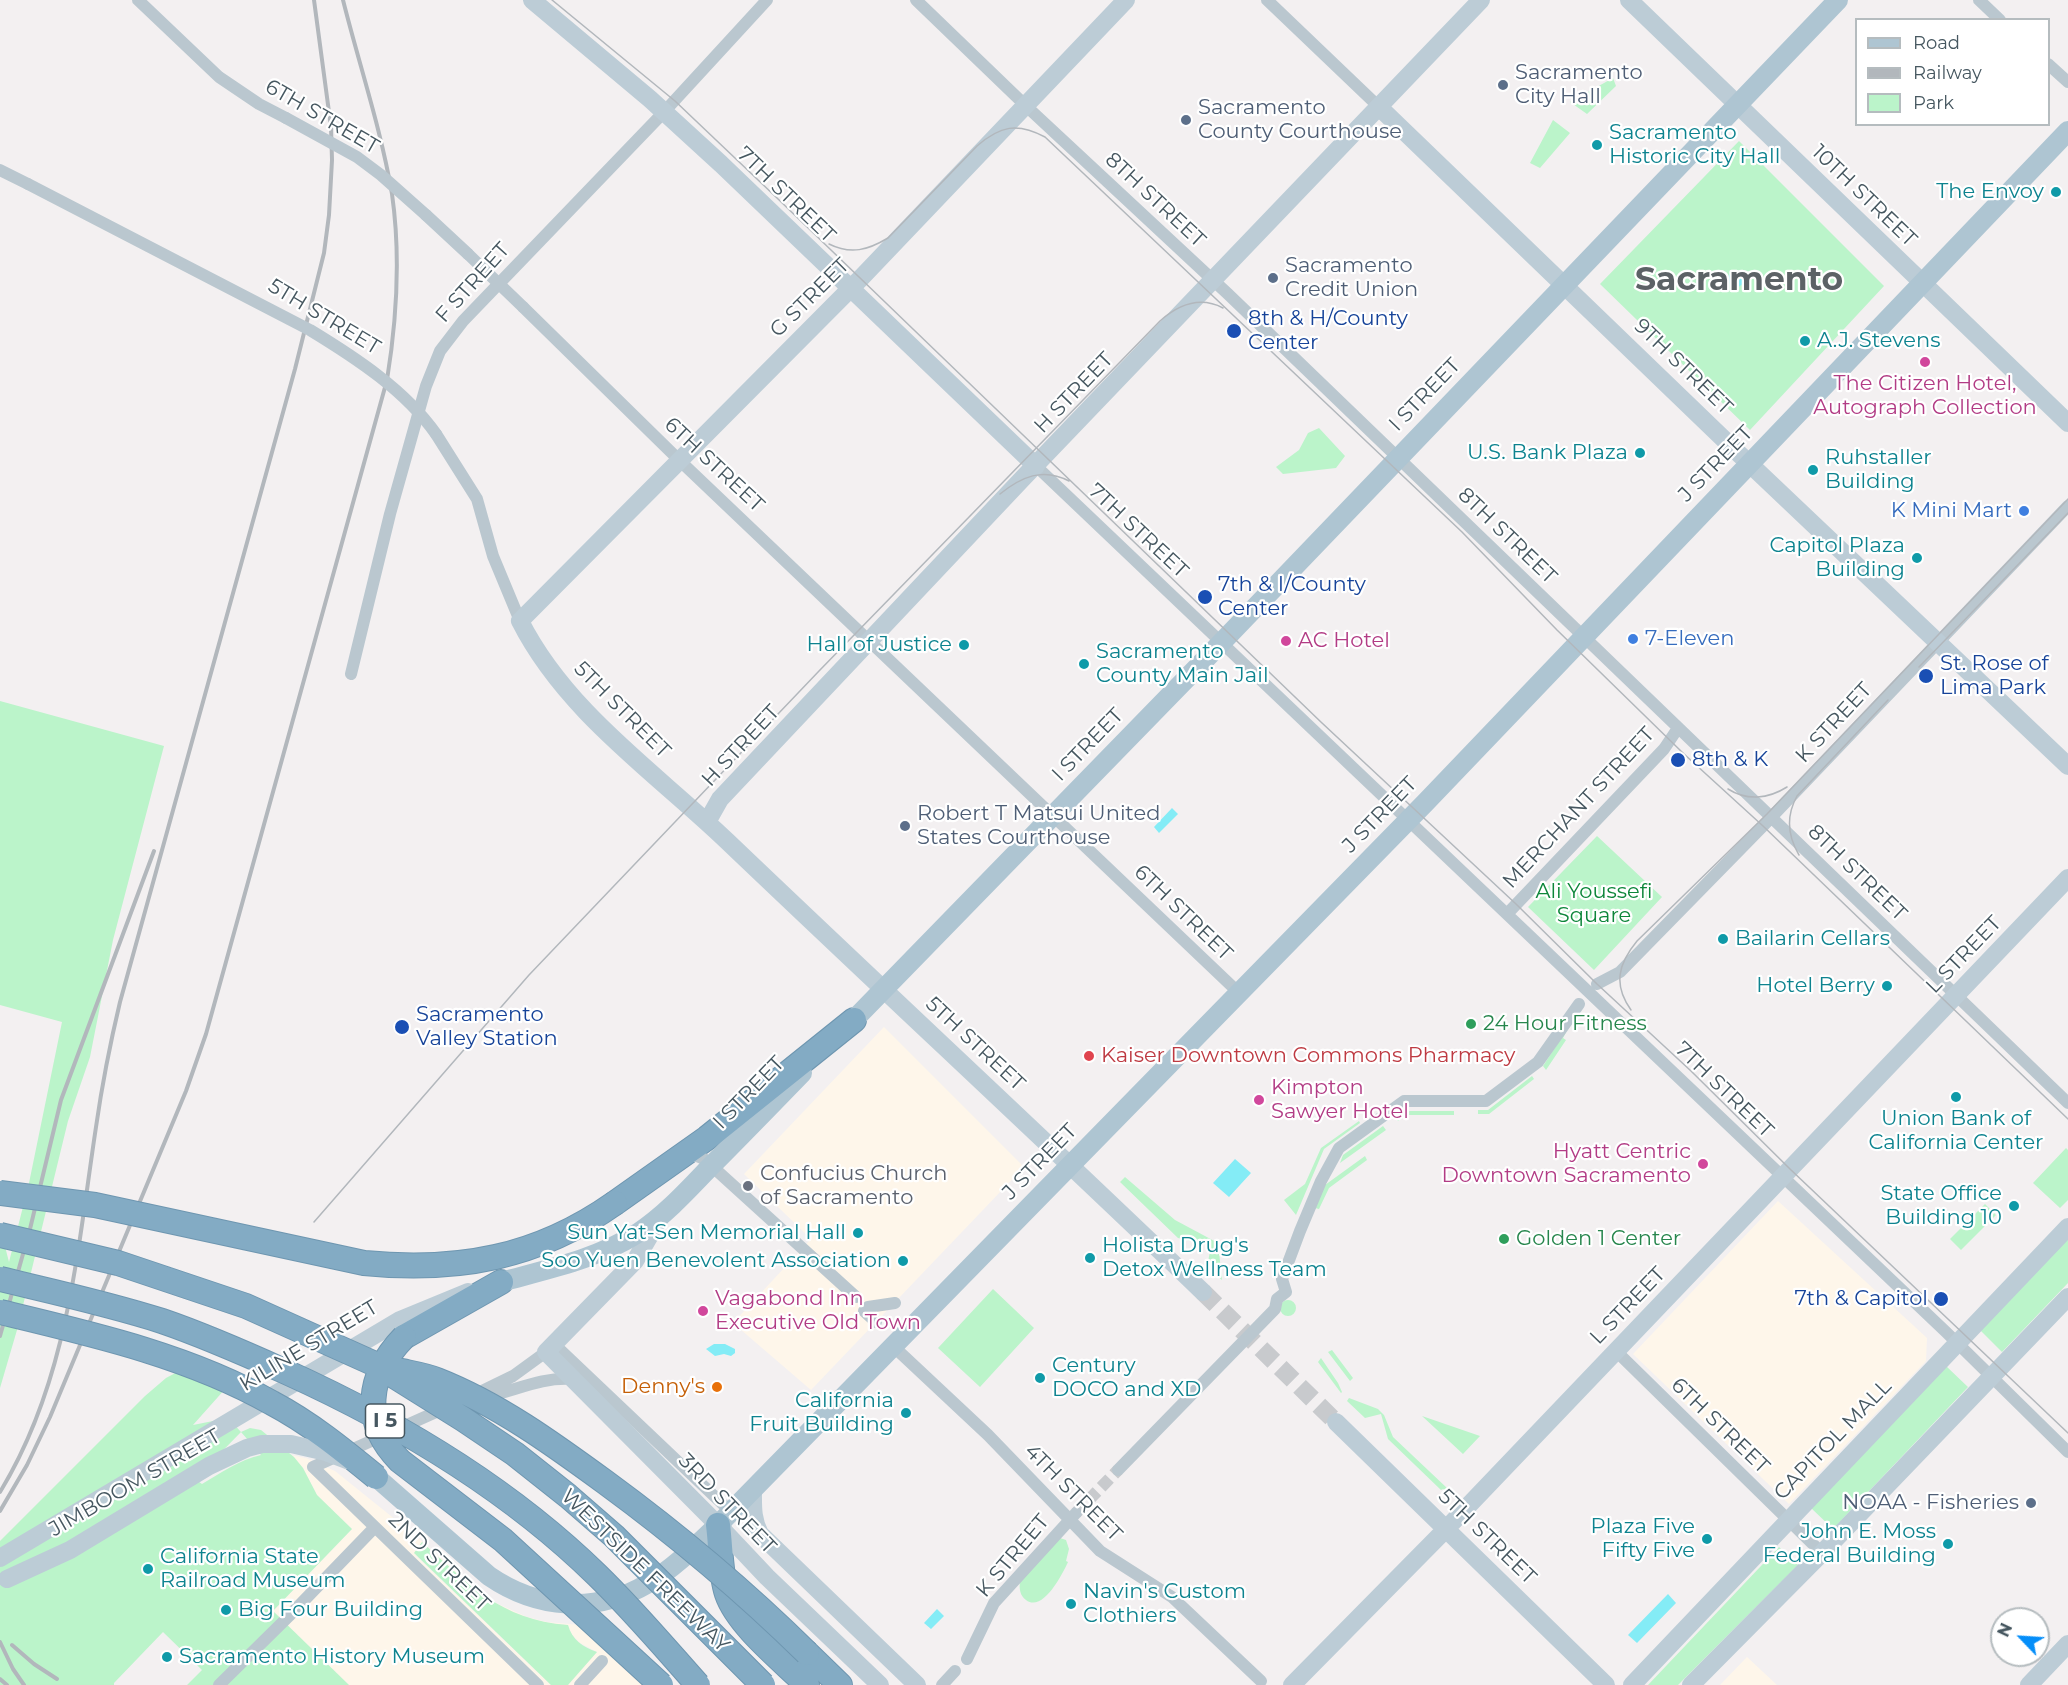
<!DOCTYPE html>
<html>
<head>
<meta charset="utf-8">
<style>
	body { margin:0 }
	#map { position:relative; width:2068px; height:1685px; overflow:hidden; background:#f3f0f1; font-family:Montserrat,sans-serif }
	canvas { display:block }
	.legend { position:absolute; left:1855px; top:18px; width:195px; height:108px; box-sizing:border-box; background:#fff; border:2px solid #b5bcbf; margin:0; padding:8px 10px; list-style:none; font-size:18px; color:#465760 }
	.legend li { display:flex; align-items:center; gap:12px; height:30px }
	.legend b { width:30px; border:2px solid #b5bcbf }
	.north { position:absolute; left:1990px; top:1607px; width:60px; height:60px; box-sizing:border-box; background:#fff; border:2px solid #b5bcbf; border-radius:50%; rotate:295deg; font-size:16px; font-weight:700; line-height:24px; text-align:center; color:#465760 }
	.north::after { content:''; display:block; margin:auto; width:21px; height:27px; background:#058ef9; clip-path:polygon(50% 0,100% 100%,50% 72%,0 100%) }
</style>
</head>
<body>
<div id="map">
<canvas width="2068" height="1685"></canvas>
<ul class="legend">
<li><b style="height:8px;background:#aec5d2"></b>Road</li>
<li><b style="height:8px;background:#b2b7bc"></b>Railway</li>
<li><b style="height:16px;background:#bbf4ca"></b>Park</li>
</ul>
<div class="north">N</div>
</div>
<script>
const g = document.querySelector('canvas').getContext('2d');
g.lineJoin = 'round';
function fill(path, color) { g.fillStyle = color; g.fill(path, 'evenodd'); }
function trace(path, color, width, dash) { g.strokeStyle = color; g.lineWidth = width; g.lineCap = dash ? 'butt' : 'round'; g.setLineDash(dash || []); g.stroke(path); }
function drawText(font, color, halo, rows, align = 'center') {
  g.font = font + ' Montserrat,sans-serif'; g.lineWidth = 4.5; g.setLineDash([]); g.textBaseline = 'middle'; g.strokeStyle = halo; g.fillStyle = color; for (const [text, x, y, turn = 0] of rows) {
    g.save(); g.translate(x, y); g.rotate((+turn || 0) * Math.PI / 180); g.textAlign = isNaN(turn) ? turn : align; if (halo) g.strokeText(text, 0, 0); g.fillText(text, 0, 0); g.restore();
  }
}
fill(new Path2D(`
	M884,1027L1024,1167L811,1390L733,1323L811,1239L744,1174Z
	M1778,1201L1927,1338L1926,1361L1789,1504L1633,1354Z
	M291,1455L306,1458L335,1471L417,1537L485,1596L496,1603L527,1617L547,1622L581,1625L652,1685H568L597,1652L580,1643L572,1635L568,1625L547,1623L525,1617L503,1608L414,1554L551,1685H349L273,1611L352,1529L317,1495L303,1468Z
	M1747,1657L1777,1685H1720Z`), '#fef6ea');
fill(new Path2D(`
	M1613,78L1616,86L1587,114L1570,102Z
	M1553,120L1570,133L1540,168L1530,163Z
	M1739,141L1884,286L1750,430L1600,284Z
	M1319,428L1345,456L1336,468L1283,474L1276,467L1299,450L1308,433Z
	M0,701L164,746L113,940L90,1057L68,1121L17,1330L0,1388V1227L9,1262L29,1183L62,1022L0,1005Z
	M1597,836L1662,897L1594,970L1528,907Z
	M1571,1023L1563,1038L1566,1040L1546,1070L1543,1066Z
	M1532,1076L1534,1079L1489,1114H1478V1110H1488Z
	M1404,1111H1454V1115H1406L1398,1121L1396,1118Z
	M1359,1121L1360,1123L1324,1149L1296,1215L1284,1200L1305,1184L1321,1148Z
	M1383,1126L1386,1130L1340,1163L1343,1155Z
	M2066,1148L2068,1150V1200L2060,1208L2033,1183Z
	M1365,1156L1367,1160L1329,1188L1319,1209L1315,1208L1325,1185Z
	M1125,1177L1175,1220L1218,1243L1222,1280L1207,1267L1211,1246L1178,1238L1120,1182Z
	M1985,1204L1996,1215L1961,1250L1950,1239Z
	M2068,1239V1283L2002,1352L1980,1330Z
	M993,1289L1034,1328L980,1387L938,1348Z
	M1280 1308a8 8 0 1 1 16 0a8 8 0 1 1-16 0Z
	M1332,1350L1353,1378L1350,1381L1328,1352Z
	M1321,1358L1338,1383L1342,1392L1341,1393L1318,1362Z
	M1946,1366L1968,1387L1833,1529L1811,1508Z
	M181,1370L226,1388L193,1425L228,1418L241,1432L250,1428L261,1430L294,1457L303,1468L317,1495L352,1529L273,1611L349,1685H187L202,1670L163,1632L114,1683V1685H0V1541L145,1396L166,1378ZM241,1432L261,1455C239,1460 221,1473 202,1484L195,1479Z
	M1349,1398L1378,1409L1384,1415L1393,1437L1447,1488L1445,1490L1443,1489L1441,1490L1388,1439L1381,1414L1365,1418L1347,1401Z
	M1422,1416L1480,1436L1463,1454Z
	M1060,1538L1066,1540L1069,1549L1066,1561L1068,1562C1063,1573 1043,1613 1026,1600C1020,1596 1019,1588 1020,1582Z
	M422,1542C469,1584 500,1620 568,1625C572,1640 583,1647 597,1652L568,1685H551L414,1553Z
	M1779,1547L1798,1565L1678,1685H1648Z`), '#bbf4ca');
fill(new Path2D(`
	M1728 279a8 8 0 1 1 16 0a8 8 0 1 1-16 0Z
	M1172,808L1178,814L1159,833L1154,827Z
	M1235,1159L1251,1173L1229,1197L1213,1183Z
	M714,1344H725L735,1349V1353L731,1356L724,1354L715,1356L706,1349Z
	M1668,1594L1676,1603L1637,1643L1628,1635Z
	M937,1609L944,1616L931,1629L924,1623Z`), '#84ecf6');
trace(new Path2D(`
	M1076,1513L1118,1470`), '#c8cacd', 12, [12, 6]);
trace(new Path2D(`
	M1203,1292L1336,1422`), '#c8cacd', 18, [18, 9]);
const highway = new Path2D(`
	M615,1203L707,1138L854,1020
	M404,1337L501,1282
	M718,1525C721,1547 720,1573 727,1594C738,1626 783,1661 807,1685
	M807,1653L840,1685`);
trace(highway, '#6e96b0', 26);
trace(new Path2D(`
	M138,0L219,77L259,104L286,118
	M916,0L1025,105L1228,294L2068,1103
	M1267,0L1379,107
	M1979,0L2000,20
	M2048,64L2068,82
	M0,170L28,184
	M426,215L468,254
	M523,307L677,458L1238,992
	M436,434L477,499L493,556L520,621
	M1036,466L1946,1332L2068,1452
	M351,674L390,514L426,386L440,351L463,321L664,112L767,0
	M1507,914L1664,749L1678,728
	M1597,984L1620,972L1763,826L2068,506
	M684,1156H697L704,1159L856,1297
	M876,1322L864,1311L868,1307L895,1303
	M554,1344L731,1512
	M893,1346L988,1435L1100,1551L1172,1597L1261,1681
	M1616,1351L1822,1553
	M472,1396L513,1376L546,1352
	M480,1398C511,1393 539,1377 571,1379
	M445,1408L313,1467L538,1685
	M1118,1470L1275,1309L1277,1299L1286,1292L1282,1279L1300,1231L1321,1181L1339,1148L1404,1101H1486L1538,1062L1579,1004
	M967,1659L994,1603L1076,1513
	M219,1685L289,1616L375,1527
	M580,1685L602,1661
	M942,1685L955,1671`), '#bac7cf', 12);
trace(new Path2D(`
	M532,0L650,99L721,164L1036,466
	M1126,0L860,279L520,621C566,712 655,772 727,841C885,992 1045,1140 1203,1292
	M1629,0L2068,423
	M1379,107L1735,450L2068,766
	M707,822L720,799L1023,478L1481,0
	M660,1218L635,1261L546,1352L718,1525L767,1577L880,1685
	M1336,1422L1606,1685
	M753,1490C753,1506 752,1519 760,1534L917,1685
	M0,1558L400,1320L468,1292
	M1292,1685L1447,1528L2068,878
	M1632,1685L2068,1227
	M1691,1685L1822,1553L2068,1297
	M2029,1685L2068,1644`), '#bcccd6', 18);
trace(new Path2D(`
	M843,1031L1222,642L1838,0
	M501,1282C548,1269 597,1259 638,1233C665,1215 687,1191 709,1168C740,1137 771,1105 802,1073
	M376,1477L489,1576C537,1609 596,1614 647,1584C673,1569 696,1546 718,1525L1425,803L2068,131`), '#aec5d2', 20);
trace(highway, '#83abc4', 24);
trace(new Path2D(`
	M552,0L675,101L777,198L1322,723L1516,904L1597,984L1691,1071L1790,1169L2068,1433
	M829,244C851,255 868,250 888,238L977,146C1000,126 1017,122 1045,137L1462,532L1557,630L1684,754L1763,826L2068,1119
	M1000,494C1021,477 1043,467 1069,481
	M1919,667L2068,513
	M1728,789C1747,801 1768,799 1787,787
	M1799,855C1787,835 1786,816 1797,796L1888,700
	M1631,1010C1613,985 1618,964 1637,941L1767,814L2068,499
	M314,1222L529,975L819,671L1160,321C1178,305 1200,296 1223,308`), '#b2b7bc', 1.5);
trace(new Path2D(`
	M0,1336L30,1229L61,1100L154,851
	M0,1492C68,1381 77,1252 96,1127C102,1085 110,1044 120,1002L295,369L324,253L329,215L332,160L331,127L314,0
	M0,1511L27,1465L50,1417L186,1091L206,1034L387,380C397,318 401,257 392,194C381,129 359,64 343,0
	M0,1642L13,1669L24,1685
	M12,1645L34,1664L57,1679
	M0,1679L7,1685`), '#b2b7bc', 4);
const highwayBridge = new Path2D(`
	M0,1193L95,1205L364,1263C458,1272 537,1258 615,1203
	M0,1235L118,1263L246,1306L375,1364L463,1419L515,1454L568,1496L614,1536L763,1685
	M0,1279C54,1292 109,1304 162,1321C203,1335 244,1353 284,1371C397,1422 508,1488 597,1575C633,1610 665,1648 698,1685
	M0,1312C92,1334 189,1356 272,1403C310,1423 343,1450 376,1477
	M404,1337C367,1375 361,1422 400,1461L503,1540L661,1685
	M397,1370C410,1373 425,1375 437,1380C498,1404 553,1444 605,1482C676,1534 744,1591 807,1653`);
trace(highwayBridge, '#6e96b0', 26, []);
trace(new Path2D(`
	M286,118L357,157L381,175L426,215
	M28,184L310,330C356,358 405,390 436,434
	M468,254L523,307`), '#bac7cf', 12);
trace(new Path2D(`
	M7,1579L70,1550L209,1466L247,1448L262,1444H291L326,1452L347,1460`), '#bcccd6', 18);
trace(highwayBridge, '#83abc4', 24);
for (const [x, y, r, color] of [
	[1503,85,6,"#5c6f8a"],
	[1186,120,6,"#5c6f8a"],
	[1597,145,6,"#0f9aa8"],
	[2056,192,6,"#0f9aa8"],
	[1273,278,6,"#5c6f8a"],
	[1234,331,8,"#1a4fb4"],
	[1805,341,6,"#0f9aa8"],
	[1925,362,6,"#d1479c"],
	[1640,453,6,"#0f9aa8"],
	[1813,470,6,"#0f9aa8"],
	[2024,511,6,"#3f7fe0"],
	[1917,558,6,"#0f9aa8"],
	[1205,597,8,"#1a4fb4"],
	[1633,639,6,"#3f7fe0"],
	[1286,641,6,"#d1479c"],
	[964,645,6,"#0f9aa8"],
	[1084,664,6,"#0f9aa8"],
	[1926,676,8,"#1a4fb4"],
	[1678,760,8,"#1a4fb4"],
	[905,826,6,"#5c6f8a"],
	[1723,939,6,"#0f9aa8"],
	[1887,986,6,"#0f9aa8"],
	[1471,1024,6,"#2e9e5b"],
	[402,1027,8,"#1a4fb4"],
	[1089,1056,6,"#e0444e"],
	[1956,1097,6,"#0f9aa8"],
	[1259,1100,6,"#d1479c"],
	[1703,1164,6,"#d1479c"],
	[748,1186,6,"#6b7280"],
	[2014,1206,6,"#0f9aa8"],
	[858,1233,6,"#0f9aa8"],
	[1504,1239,6,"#2e9e5b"],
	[1090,1258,6,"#0f9aa8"],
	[903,1261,6,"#0f9aa8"],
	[1941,1299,8,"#1a4fb4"],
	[703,1311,6,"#d1479c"],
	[1040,1378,6,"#0f9aa8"],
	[717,1387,6,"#e8710a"],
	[906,1413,6,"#0f9aa8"],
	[2031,1503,6,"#5c6f8a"],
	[1707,1539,6,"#0f9aa8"],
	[1948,1544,6,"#0f9aa8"],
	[148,1569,6,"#0f9aa8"],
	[1071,1604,6,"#0f9aa8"],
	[226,1610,6,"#0f9aa8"],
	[167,1657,6,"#0f9aa8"]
]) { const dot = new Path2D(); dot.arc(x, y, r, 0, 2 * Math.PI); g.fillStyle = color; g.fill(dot); trace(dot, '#fff', 2); }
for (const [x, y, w] of [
	[385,1421,39]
]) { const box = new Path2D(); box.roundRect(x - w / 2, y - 17, w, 34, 4.5); g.fillStyle = '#fff'; g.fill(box); trace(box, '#465760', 1.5); }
drawText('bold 20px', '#465760', null, [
	["I 5",385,1421]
]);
drawText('21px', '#4e5e75', '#fff', [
	["Sacramento",1515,73],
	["City Hall",1515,97],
	["Sacramento",1198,108],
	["County Courthouse",1198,132],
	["Sacramento",1285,266],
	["Credit Union",1285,290],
	["Robert T Matsui United",917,814],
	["States Courthouse",917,838],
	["NOAA - Fisheries",2019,1503,"right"]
], 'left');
drawText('21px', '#465760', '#fff', [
	["6TH STREET",322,117,30],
	["7TH STREET",786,195,44],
	["10TH STREET",1864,196,44],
	["8TH STREET",1155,200,43],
	["F STREET",473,283,-48],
	["G STREET",810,298,-45],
	["5TH STREET",324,317,31],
	["9TH STREET",1683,367,44],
	["H STREET",1074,393,-46],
	["I STREET",1425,395,-46],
	["J STREET",1716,464,-46],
	["6TH STREET",714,465,43],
	["7TH STREET",1138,531,43],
	["8TH STREET",1507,536,44],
	["5TH STREET",622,710,45],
	["K STREET",1834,723,-47],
	["I STREET",1088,745,-46],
	["H STREET",741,746,-47],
	["MERCHANT STREET",1579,808,-47],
	["J STREET",1380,815,-46],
	["8TH STREET",1857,873,44],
	["6TH STREET",1183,913,44],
	["L STREET",1964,955,-46],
	["5TH STREET",975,1044,43],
	["7TH STREET",1724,1090,44],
	["I STREET",749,1093,-46],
	["J STREET",1040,1162,-46],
	["L STREET",1628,1306,-46],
	["KILINE STREET",309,1346,-31],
	["6TH STREET",1720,1426,44],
	["CAPITOL MALL",1833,1440,-46],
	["JIMBOOM STREET",135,1483,-30],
	["4TH STREET",1073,1493,45],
	["3RD STREET",727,1504,46],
	["5TH STREET",1487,1537,44],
	["K STREET",1013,1556,-50],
	["2ND STREET",439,1562,44],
	["WESTSIDE FREEWAY",645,1571,44]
]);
drawText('21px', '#0d838f', '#fff', [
	["Sacramento",1609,133],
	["Historic City Hall",1609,157],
	["The Envoy",2044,192,"right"],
	["A.J. Stevens",1817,341],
	["U.S. Bank Plaza",1628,453,"right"],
	["Ruhstaller",1825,458],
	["Building",1825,482],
	["Capitol Plaza",1905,546,"right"],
	["Building",1905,570,"right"],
	["Hall of Justice",952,645,"right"],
	["Sacramento",1096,652],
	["County Main Jail",1096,676],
	["Bailarin Cellars",1735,939],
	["Hotel Berry",1875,986,"right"],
	["Union Bank of",1956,1119,"center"],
	["California Center",1956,1143,"center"],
	["State Office",2002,1194,"right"],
	["Building 10",2002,1218,"right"],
	["Sun Yat-Sen Memorial Hall",846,1233,"right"],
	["Holista Drug's",1102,1246],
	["Detox Wellness Team",1102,1270],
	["Soo Yuen Benevolent Association",891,1261,"right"],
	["Century",1052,1366],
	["DOCO and XD",1052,1390],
	["California",894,1401,"right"],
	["Fruit Building",894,1425,"right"],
	["Plaza Five",1695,1527,"right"],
	["Fifty Five",1695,1551,"right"],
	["John E. Moss",1936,1532,"right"],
	["Federal Building",1936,1556,"right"],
	["California State",160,1557],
	["Railroad Museum",160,1581],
	["Navin's Custom",1083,1592],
	["Clothiers",1083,1616],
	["Big Four Building",238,1610],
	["Sacramento History Museum",179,1657]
], 'left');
drawText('21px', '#164399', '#fff', [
	["8th & H/County",1248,319],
	["Center",1248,343],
	["7th & I/County",1218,585],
	["Center",1218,609],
	["St. Rose of",1940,664],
	["Lima Park",1940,688],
	["8th & K",1692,760],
	["Sacramento",416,1015],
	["Valley Station",416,1039],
	["7th & Capitol",1928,1299,"right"]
], 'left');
drawText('21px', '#b23c85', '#fff', [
	["The Citizen Hotel,",1925,384,"center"],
	["Autograph Collection",1925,408,"center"],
	["AC Hotel",1298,641],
	["Kimpton",1271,1088],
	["Sawyer Hotel",1271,1112],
	["Hyatt Centric",1691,1152,"right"],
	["Downtown Sacramento",1691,1176,"right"],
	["Vagabond Inn",715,1299],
	["Executive Old Town",715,1323]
], 'left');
drawText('21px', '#366cbe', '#fff', [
	["K Mini Mart",2012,511],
	["7-Eleven",1645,639,"left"]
], 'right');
drawText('21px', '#0d863a', '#fff', [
	["Ali Youssefi",1594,892],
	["Square",1594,916]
]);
drawText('21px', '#27864d', '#fff', [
	["24 Hour Fitness",1483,1024],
	["Golden 1 Center",1516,1239]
], 'left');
drawText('21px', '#be3a42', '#fff', [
	["Kaiser Downtown Commons Pharmacy",1101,1056]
], 'left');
drawText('21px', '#5b616d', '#fff', [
	["Confucius Church",760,1174],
	["of Sacramento",760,1198]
], 'left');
drawText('21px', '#c56008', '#fff', [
	["Denny's",705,1387]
], 'right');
drawText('bold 33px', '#5c6266', '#fff', [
	["Sacramento",1739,280]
]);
</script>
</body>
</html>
